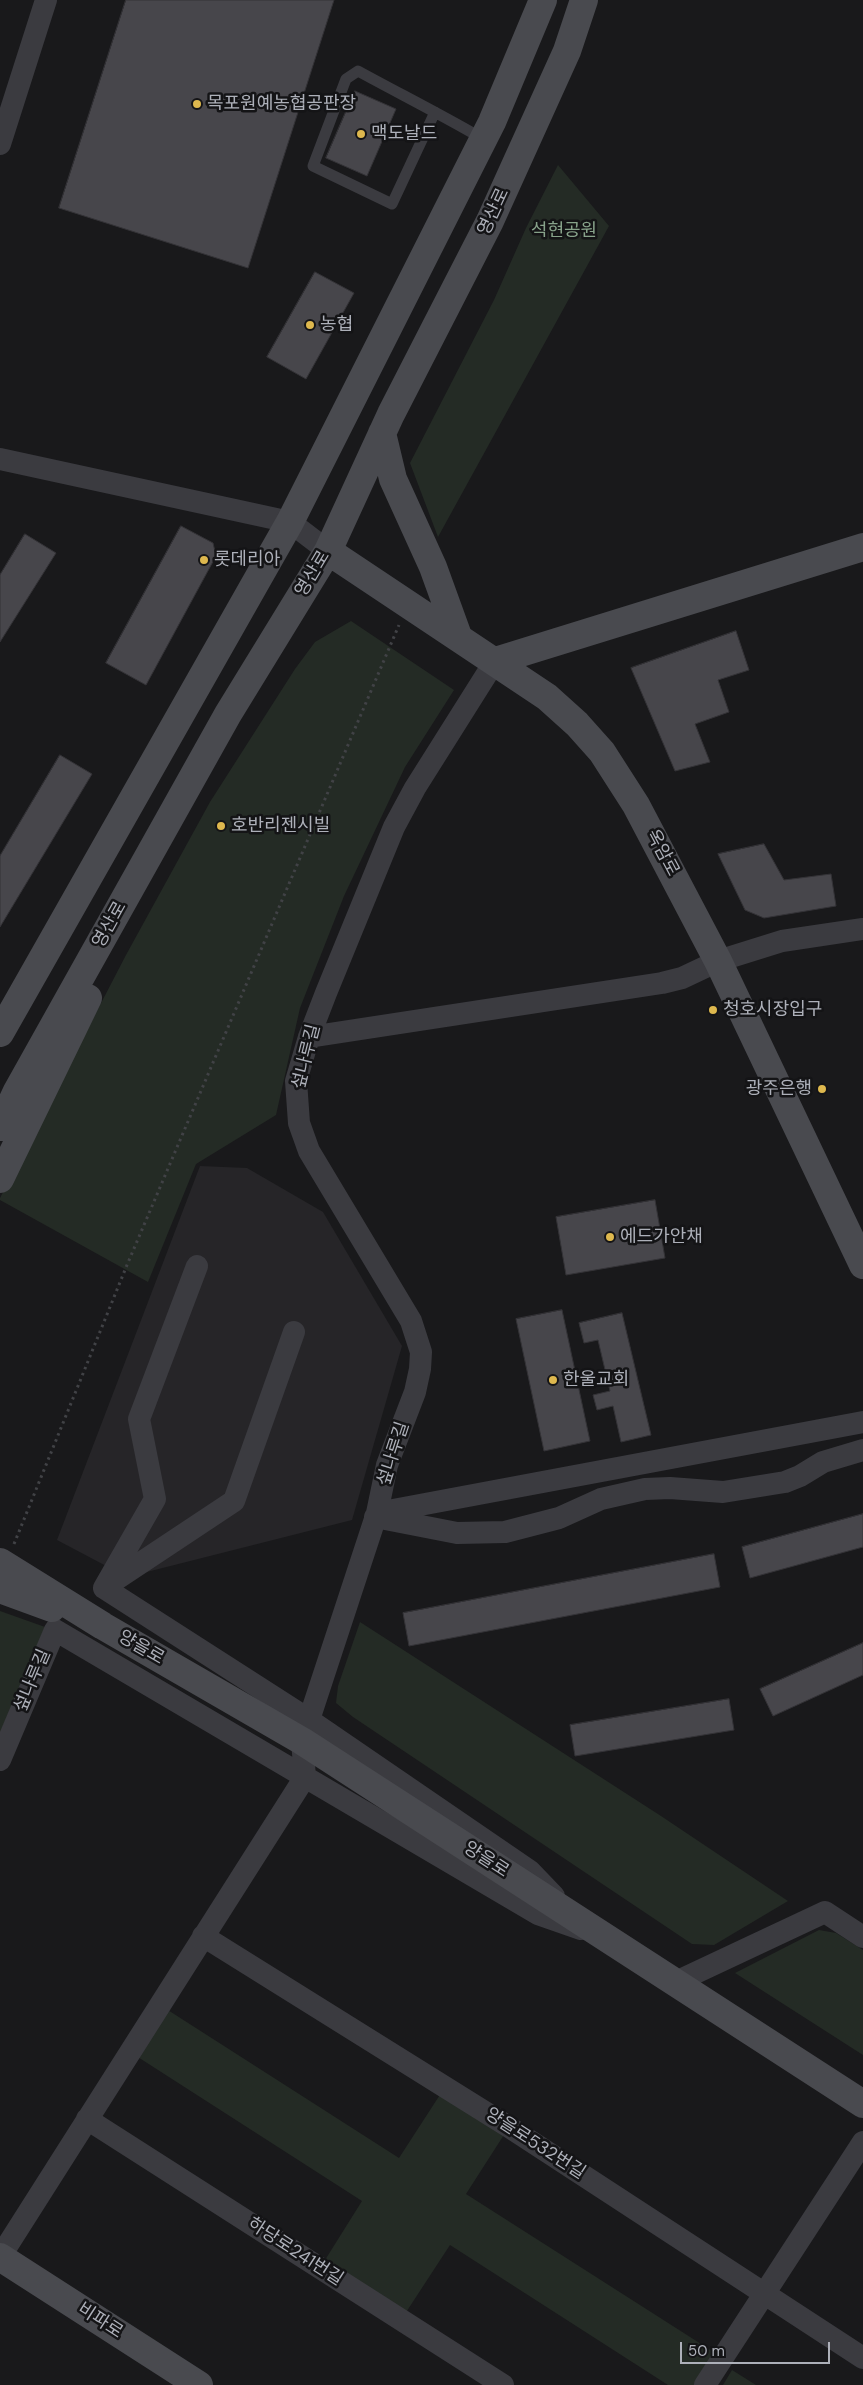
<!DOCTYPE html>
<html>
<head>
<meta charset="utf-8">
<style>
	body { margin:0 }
	#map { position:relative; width:863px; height:2385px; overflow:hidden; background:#19191b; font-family:"DM Sans",sans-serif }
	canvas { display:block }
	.scale { position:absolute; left:680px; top:2342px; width:150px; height:22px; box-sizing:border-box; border:2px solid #adb0b9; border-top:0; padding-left:6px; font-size:15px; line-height:18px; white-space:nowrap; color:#adb0b9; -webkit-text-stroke:4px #141416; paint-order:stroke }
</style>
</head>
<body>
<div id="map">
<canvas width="863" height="2385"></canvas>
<div class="scale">50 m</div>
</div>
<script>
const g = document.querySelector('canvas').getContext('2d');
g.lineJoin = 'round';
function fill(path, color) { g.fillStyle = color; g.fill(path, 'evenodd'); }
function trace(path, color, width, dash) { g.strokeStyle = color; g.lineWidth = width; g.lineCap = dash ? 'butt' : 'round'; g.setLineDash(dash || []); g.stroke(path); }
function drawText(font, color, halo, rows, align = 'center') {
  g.font = font + ' "DM Sans","Noto Sans KR",sans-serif'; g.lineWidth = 5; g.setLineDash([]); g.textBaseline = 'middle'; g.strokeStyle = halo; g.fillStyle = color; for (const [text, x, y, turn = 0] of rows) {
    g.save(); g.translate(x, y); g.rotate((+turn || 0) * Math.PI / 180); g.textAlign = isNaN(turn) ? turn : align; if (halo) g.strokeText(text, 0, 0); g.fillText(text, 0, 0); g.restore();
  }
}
fill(new Path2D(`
	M200,1166L247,1168L323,1212L402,1346L352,1520L127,1577L57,1540Z`), '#262528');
fill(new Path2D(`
	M558,165L609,226L438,537L410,463L494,300L526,228Z
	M351,621L454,690L405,767L344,896L300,1008L276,1115L196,1164L148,1282L0,1200V1198L126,955L210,802L295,669L315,642Z
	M0,1611L45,1627L0,1733Z
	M360,1622L661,1816L788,1901L714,1945L692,1944L353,1717L336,1703L338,1686Z
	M819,1930L836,1933L863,1950V2055L735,1973Z
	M160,2005L399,2158L445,2087L509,2127L466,2194L723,2358L705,2385H668L450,2245L401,2320L320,2268L362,2201L130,2052Z
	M732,2370L756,2385H723Z`), '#242b25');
const building = new Path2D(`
	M126,0H334L248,268L59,208Z
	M355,91L396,109L367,176L326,158Z
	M315,272L354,293L306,379L267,357Z
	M181,526L213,543L216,556L146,685L106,663Z
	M25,534L56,553L0,642V575Z
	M736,631L749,670L718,680L729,712L695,724L710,762L675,771L631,668Z
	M60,755L92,774L0,927V856Z
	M764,844L784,880L831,874L836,906L764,918L745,910L718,854Z
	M655,1200L665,1258L566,1275L556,1217Z
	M562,1310L590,1441L544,1451L516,1319Z
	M622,1313L651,1435L621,1442L613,1406L597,1410L593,1395L610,1391L598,1340L584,1343L579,1323Z
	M863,1514V1547L750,1578L742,1547Z
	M714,1554L720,1587L409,1646L403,1613Z
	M863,1643V1675L773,1716L760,1689Z
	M729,1699L734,1730L575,1756L570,1725Z`);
fill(building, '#47464b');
trace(building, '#343337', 1);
trace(new Path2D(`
	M14,1544L127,1265L399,625`), '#414246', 3, [2.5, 4]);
trace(new Path2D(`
	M435,112L392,204L313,166L346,79L358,71C400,94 442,115 483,139`), '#3b3b40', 11);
trace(new Path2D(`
	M0,144L46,0
	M0,459L290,522L328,551
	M309,1037L662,983L682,978L718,961L782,941L863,929
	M377,1513L863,1422
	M375,1517L457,1533L505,1532L559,1518L601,1499L645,1489L670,1488L723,1492L785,1482L800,1476L823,1462L863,1450
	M109,1584L234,1501L294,1332
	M104,1588L308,1719L530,1871L554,1896
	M104,1588L155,1499L139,1419L197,1266
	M0,1760L55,1630L538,1914L581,1929
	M203,1936L509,2127L863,2358
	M676,1982L825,1912L863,1937
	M87,2119L503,2385
	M0,2257L305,1777L302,1741L377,1513L387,1465L415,1392L420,1369L421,1352L411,1321L309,1151L299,1123L296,1081L309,1037L326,993L394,827L415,788L495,661
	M705,2385L863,2142`), '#3b3b40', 22);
trace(new Path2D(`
	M382,433L393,479L433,567L458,636
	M328,551L547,697L577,724L602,752L636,805L718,961L863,1265
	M495,661L863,547
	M0,1033L290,522L492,122L543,0
	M0,1127L17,1091L228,714L328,551L391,414L490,221L567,51L584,0
	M0,1179L88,998
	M0,1562L103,1626L302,1741L863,2104
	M0,1589L52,1608
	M0,2257L199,2385`), '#494a4f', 28);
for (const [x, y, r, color] of [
	[197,104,5,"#deb84e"],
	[361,134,5,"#deb84e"],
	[310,325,5,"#deb84e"],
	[204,560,5,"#deb84e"],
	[221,826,5,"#deb84e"],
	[713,1010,5,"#deb84e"],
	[822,1089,5,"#deb84e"],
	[610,1237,5,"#deb84e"],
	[553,1380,5,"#deb84e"]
]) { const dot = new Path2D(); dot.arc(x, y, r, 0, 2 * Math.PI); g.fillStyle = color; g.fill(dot); trace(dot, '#141416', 2); }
drawText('18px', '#adb0b9', '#141416', [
	["목포원예농협공판장",207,104],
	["맥도날드",371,134],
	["농협",320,325],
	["롯데리아",214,560],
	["호반리젠시빌",231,826],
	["청호시장입구",723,1010],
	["광주은행",812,1089,"right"],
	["에드가안채",620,1237],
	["한울교회",563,1380]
], 'left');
drawText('18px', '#adb0b9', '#141416', [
	["영산로",494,212,-65],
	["영산로",313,574,-59],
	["옥암로",662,853,62],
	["영산로",110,925,-61],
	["섶나루길",307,1057,-76],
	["섶나루길",394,1454,-72],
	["양을로",141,1648,30],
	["섶나루길",33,1681,-67],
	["양을로",486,1860,33],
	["양을로532번길",535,2144,33],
	["하당로241번길",295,2252,33],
	["비파로",100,2321,33]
]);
drawText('18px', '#87a28a', '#141416', [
	["석현공원",564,231]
]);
</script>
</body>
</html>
